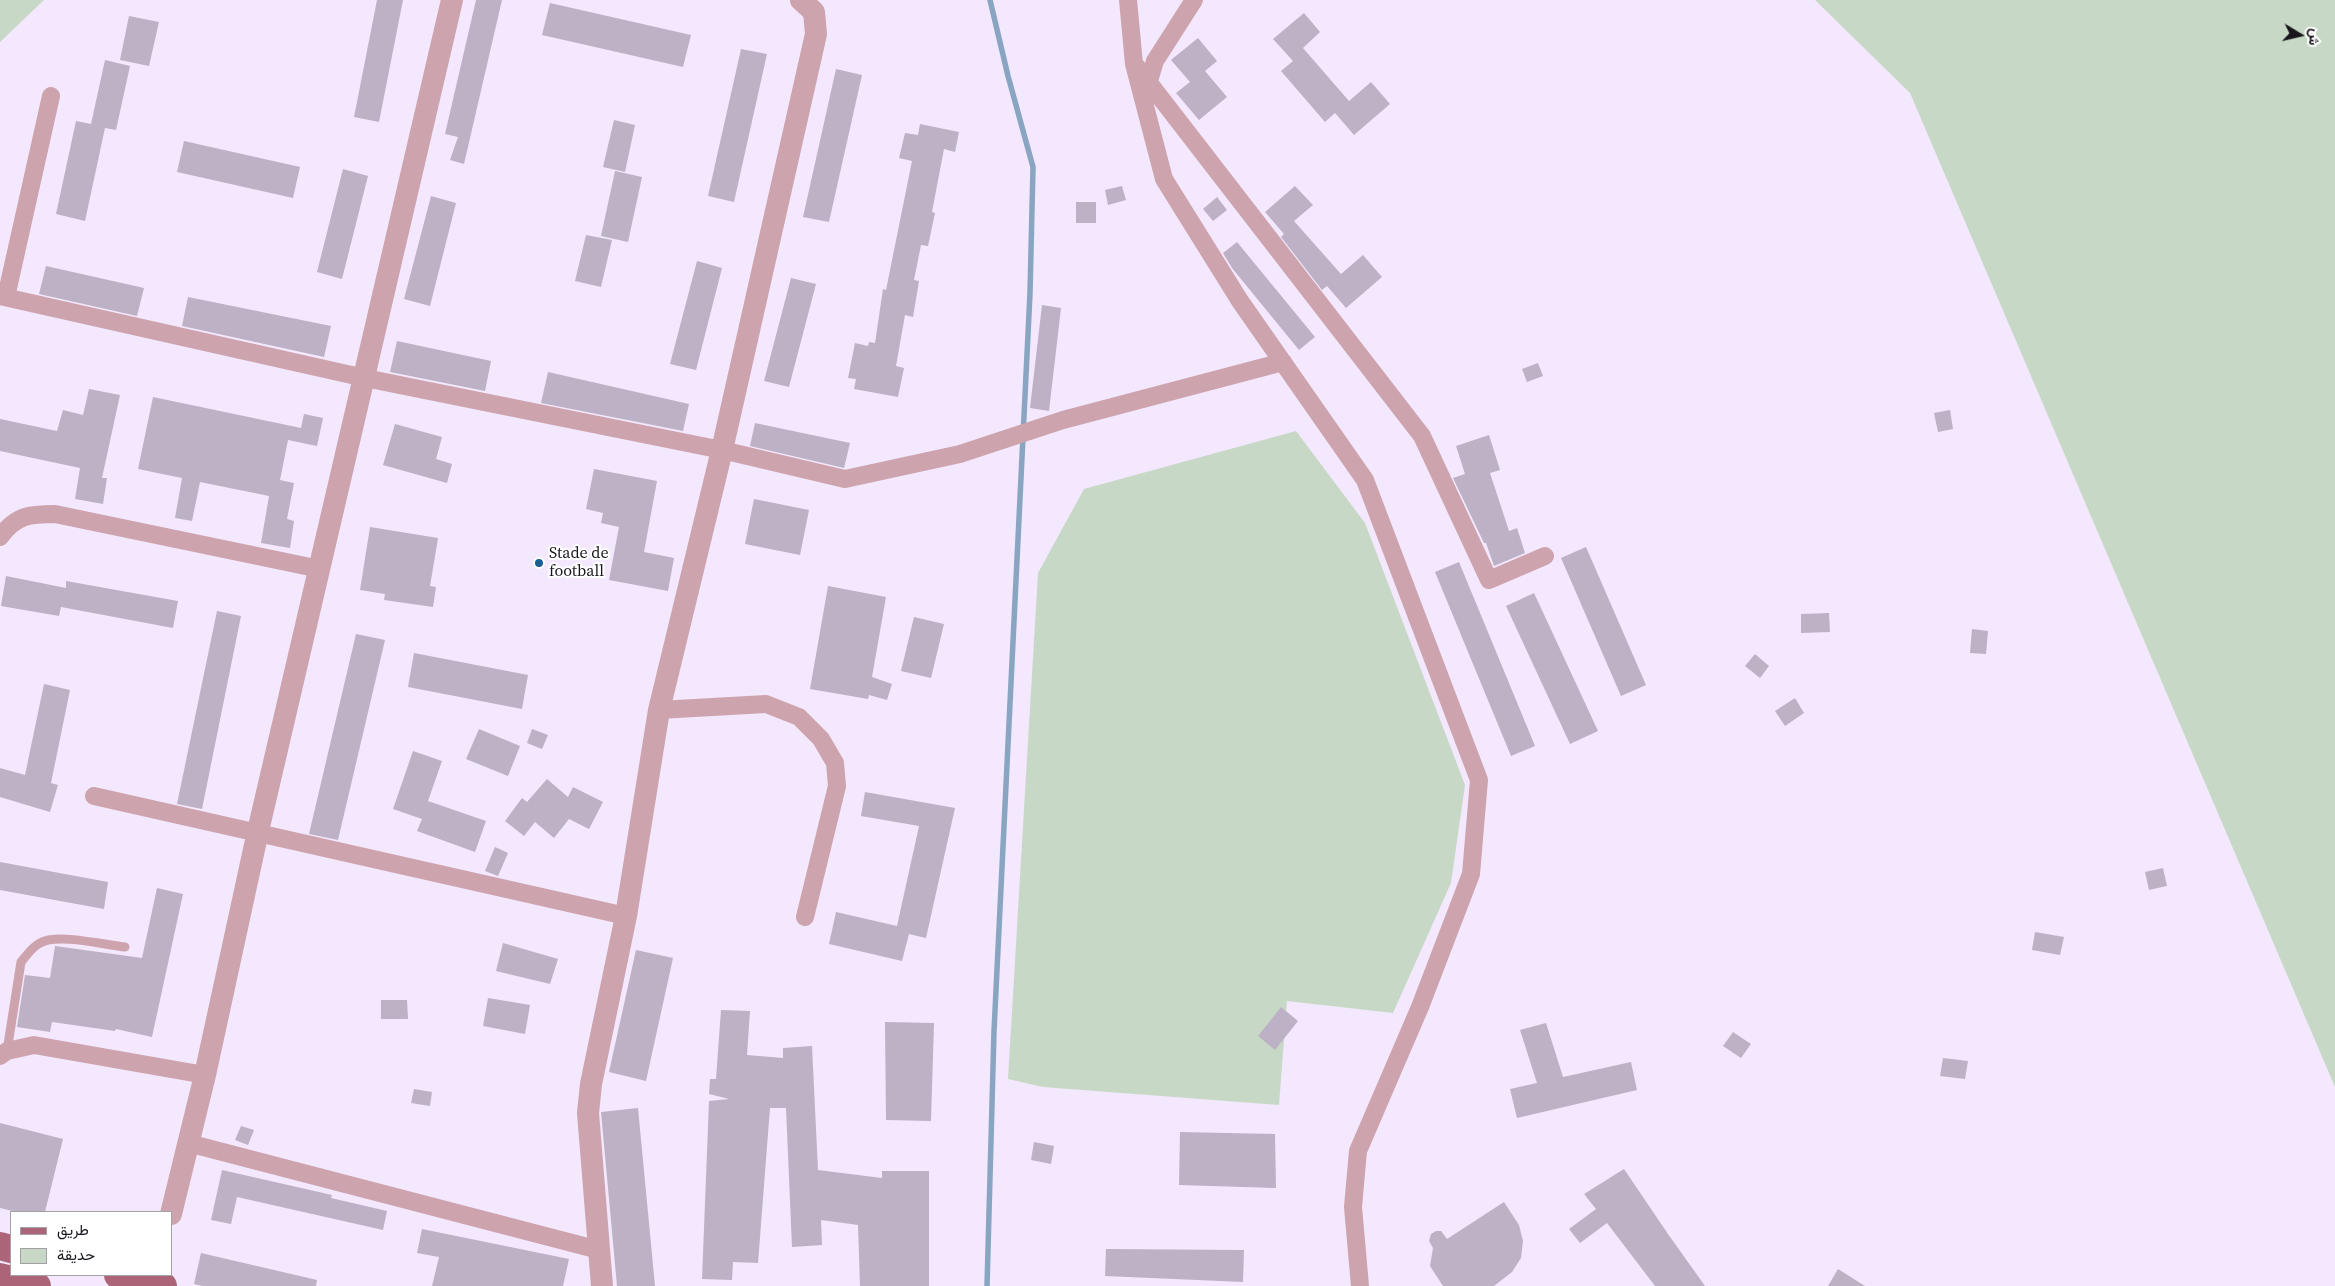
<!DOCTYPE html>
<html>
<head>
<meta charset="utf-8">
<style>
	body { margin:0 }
	#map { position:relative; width:2335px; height:1286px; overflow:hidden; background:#f3e8fd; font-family:"Source Serif 4",Vazirmatn,serif }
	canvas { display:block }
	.legend { position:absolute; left:10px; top:1211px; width:162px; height:65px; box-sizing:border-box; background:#fff; border:1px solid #a3a1a4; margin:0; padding:6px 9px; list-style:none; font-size:15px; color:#19151c }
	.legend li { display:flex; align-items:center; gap:10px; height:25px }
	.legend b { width:25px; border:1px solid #a3a1a4 }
	.north { position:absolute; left:2275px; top:10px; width:50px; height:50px; -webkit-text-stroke:4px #fff; paint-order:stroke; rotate:99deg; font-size:14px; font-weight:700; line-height:20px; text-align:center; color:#19151c }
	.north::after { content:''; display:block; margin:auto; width:18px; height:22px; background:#19151c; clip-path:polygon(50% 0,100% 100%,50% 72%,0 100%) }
</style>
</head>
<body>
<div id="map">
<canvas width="2335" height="1286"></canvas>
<ul class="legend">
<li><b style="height:6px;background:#ac6478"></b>طريق</li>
<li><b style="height:14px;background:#c7d9c6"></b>حديقة</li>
</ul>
<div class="north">ش</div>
</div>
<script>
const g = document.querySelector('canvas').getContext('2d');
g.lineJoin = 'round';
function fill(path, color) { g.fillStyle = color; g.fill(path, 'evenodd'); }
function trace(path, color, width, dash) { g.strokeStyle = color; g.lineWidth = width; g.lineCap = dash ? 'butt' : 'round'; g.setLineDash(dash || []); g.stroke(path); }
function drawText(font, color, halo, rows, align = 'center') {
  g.font = font + ' "Source Serif 4",serif'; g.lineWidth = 4; g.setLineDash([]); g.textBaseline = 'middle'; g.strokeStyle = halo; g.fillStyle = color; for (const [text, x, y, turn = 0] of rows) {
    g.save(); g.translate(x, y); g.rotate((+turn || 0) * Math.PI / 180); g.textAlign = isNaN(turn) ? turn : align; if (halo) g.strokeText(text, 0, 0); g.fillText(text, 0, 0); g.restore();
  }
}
fill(new Path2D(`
	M0,0H44L0,42Z
	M1815,0H2335V1087L1910,93Z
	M1296,431L1365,523L1465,785L1451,883L1393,1013L1287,1001L1279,1105L1043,1087L1008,1079L1038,573L1084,489Z`), '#c7d9c6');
trace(new Path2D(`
	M987,1286L994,1031L1030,293L1033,167L1008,76L990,0`), '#89a5c2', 5.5);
fill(new Path2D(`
	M377,0H403L379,122L354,117Z
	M476,0H502L464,164L450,160L458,137L445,134Z
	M550,3L691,35L683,67L542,35Z
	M1304,13L1320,32L1303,48L1349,101L1371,82L1390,104L1354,135L1335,113L1325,122L1281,71L1293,61L1273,39Z
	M129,16L159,22L149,66L120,60Z
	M1198,38L1217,61L1205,71L1227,97L1199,120L1176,93L1190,82L1171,60Z
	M741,49L767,54L734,202L708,196Z
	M105,60L130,66L116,130L105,128L85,221L56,214L76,121L91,124Z
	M836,69L862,75L829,222L803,217Z
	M614,120L635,125L625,172L603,167Z
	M920,124L959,132L955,152L944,149L932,212L935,213L928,246L921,245L914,280L919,281L913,317L905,315L896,366L904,368L898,397L854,389L856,379L848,378L855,343L868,346L869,342L875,343L883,289L886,290L912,161L899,158L905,133L918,135Z
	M184,141L300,167L293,198L177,172Z
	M343,169L368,176L342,279L317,272Z
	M615,171L642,177L628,242L601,236Z
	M1122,186L1126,200L1108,205L1105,190Z
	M1295,186L1313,205L1294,221L1341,274L1363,255L1382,277L1346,308L1327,286L1322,290L1281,237L1284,234L1265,212Z
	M431,196L456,203L430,306L404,299Z
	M1217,197L1227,210L1213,221L1203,209Z
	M1076,202H1096V223H1076Z
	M586,235L612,240L601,287L575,281Z
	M1237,242L1315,337L1299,350L1232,268L1223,253Z
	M697,261L722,268L696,370L670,364Z
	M46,266L144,288L137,316L39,294Z
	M791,278L816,284L789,387L764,381Z
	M188,297L331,326L324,357L182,326Z
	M1042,305L1061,308L1049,411L1030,408Z
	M397,341L491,361L485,391L390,372Z
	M1538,363L1543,376L1527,382L1522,369Z
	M548,372L689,404L683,431L541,403Z
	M89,389L120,395L102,478H107L103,504L75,499L80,468L0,451V419L57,431L63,410L83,415Z
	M153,397L301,428L304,414L323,418L317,446L288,440L280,480L294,483L287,519L294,521L290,548L261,543L269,496L200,482L192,521L175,518L182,478L138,469Z
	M1950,410L1953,429L1938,432L1934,413Z
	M755,423L850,443L844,468L750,446Z
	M395,424L442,437L436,459L452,464L447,483L383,465Z
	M1489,435L1500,470L1490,473L1509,531L1517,528L1525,553L1494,566L1486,543H1484L1453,478L1465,474L1456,446Z
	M594,469L657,481L644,552L674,558L668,591L609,580L619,527L601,523L603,513L586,509Z
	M754,499L809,510L800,555L745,544Z
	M370,527L438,538L430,586L436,587L433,607L384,600L385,594L360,590Z
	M1586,547L1646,685L1621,696L1561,558Z
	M1459,562L1535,746L1511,756L1435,572Z
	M6,576L66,588V581L178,601L173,628L61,607L59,616L1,606Z
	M828,586L886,597L872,677L892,684L887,700L869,695L868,699L810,689Z
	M1534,593L1598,731L1570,744L1506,606Z
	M217,611L241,616L202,809L177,804Z
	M1829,613L1830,632L1801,633V614Z
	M914,617L944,624L931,678L901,671Z
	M1972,629L1988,631L1986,654L1970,653Z
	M356,634L385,640L338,840L309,834Z
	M414,653L528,675L522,709L408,687Z
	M1755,654L1769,666L1760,678L1745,666Z
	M44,684L70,690L51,783L58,785L50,812L0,797V768L25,775Z
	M1795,698L1804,713L1785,726L1775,711Z
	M479,729L520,746L508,776L466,759Z
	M532,729L548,735L542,749L527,743Z
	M413,751L442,761L428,801L486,821L475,852L417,831L422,819L393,809Z
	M547,779L568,797L573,787L603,802L589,829L569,819L554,838L535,822L524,836L505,821L522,798L527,802Z
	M865,792L955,808L926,938L909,934L902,961L829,944L836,912L897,926L919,826L861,816Z
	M495,847L508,853L498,876L485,871Z
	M0,862L108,882L104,909L0,890Z
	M2163,868L2167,886L2149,890L2145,872Z
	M157,888L183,894L152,1037L116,1029L115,1031L52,1022L50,1032L17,1027L25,975L50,978L55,946L142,958Z
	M2035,932L2064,937L2060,955L2032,950Z
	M503,943L558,959L550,984L496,971Z
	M636,950L673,958L646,1081L609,1072Z
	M488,998L530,1005L525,1034L483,1026Z
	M381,1000H407L408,1019H381Z
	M1281,1007L1298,1021L1275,1050L1258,1036Z
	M721,1010L750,1011L747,1055L783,1058V1048L812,1046L818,1170L882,1178V1171H929V1286H860L858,1225L821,1220L822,1245L792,1247L786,1108H770L758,1263L733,1262L732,1280L702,1279L709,1101L729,1099L709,1094L710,1079H716Z
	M885,1022L934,1023L931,1121L886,1120Z
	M1546,1023L1563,1077L1631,1062L1637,1090L1517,1118L1510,1089L1537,1083L1520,1030Z
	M1733,1032L1751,1044L1741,1058L1723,1046Z
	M1943,1058L1968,1061L1965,1079L1940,1076Z
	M414,1089L432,1092L430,1106L411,1103Z
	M638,1108L655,1286H617L601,1112Z
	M0,1123L63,1139L45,1212H17L0,1208Z
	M241,1126L254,1130L248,1145L235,1140Z
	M1180,1132L1275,1134L1276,1188L1179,1185Z
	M1034,1142L1054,1146L1051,1164L1031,1160Z
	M1624,1169L1668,1234L1705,1286H1655L1607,1223L1580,1243L1569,1229L1596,1209L1584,1194Z
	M222,1170L332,1195L331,1198L387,1211L383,1230L237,1197L231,1224L211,1220Z
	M1504,1202L1519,1225L1523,1241L1521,1258L1512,1272L1494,1286H1443L1430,1266L1433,1248L1429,1241L1431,1234L1436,1231H1441L1447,1239Z
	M422,1229L569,1259L563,1286H432L439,1257L417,1253Z
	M1106,1249L1244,1250L1243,1282L1105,1276Z
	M201,1253L317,1280L316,1286H203L194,1284Z
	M1838,1269L1865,1286H1828Z`), '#bcb1c5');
trace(new Path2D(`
	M7,1051L21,962C27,955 32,947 40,943C58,933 105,945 125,947`), '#cda3ad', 9);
trace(new Path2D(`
	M1128,0L1134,64L1164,179L1240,301L1365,480L1479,780L1471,874L1420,1007L1358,1151L1353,1207L1360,1286
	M1136,66L1422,436L1489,580L1545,556
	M1149,81L1155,61L1194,0
	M0,296L365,378L722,450L845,479L960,454L1063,420L1283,362
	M6,297L51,96
	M0,537C16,515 30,514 55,514L320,569
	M659,710L766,704L799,717L821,739L835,763L837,786L805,917
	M94,796L626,916
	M0,1056L7,1051L34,1045L205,1075
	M188,1143L599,1250`), '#cda3ad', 18);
trace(new Path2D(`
	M171,1214L205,1075L258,831L452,0
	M602,1286L588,1113L591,1084L626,916L659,710L722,450L816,34L814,12L801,0`), '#cda3ad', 22);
trace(new Path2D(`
	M0,1246L11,1249
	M118,1275L163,1286
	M0,1277L37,1286`), '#ac6478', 28);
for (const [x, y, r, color] of [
	[539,563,5,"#1d5e93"]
]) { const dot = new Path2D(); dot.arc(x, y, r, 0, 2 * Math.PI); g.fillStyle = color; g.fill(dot); trace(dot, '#fff', 2); }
drawText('16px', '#19151c', '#fff', [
	["Stade de",549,554],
	["football",549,572]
], 'left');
</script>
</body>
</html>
